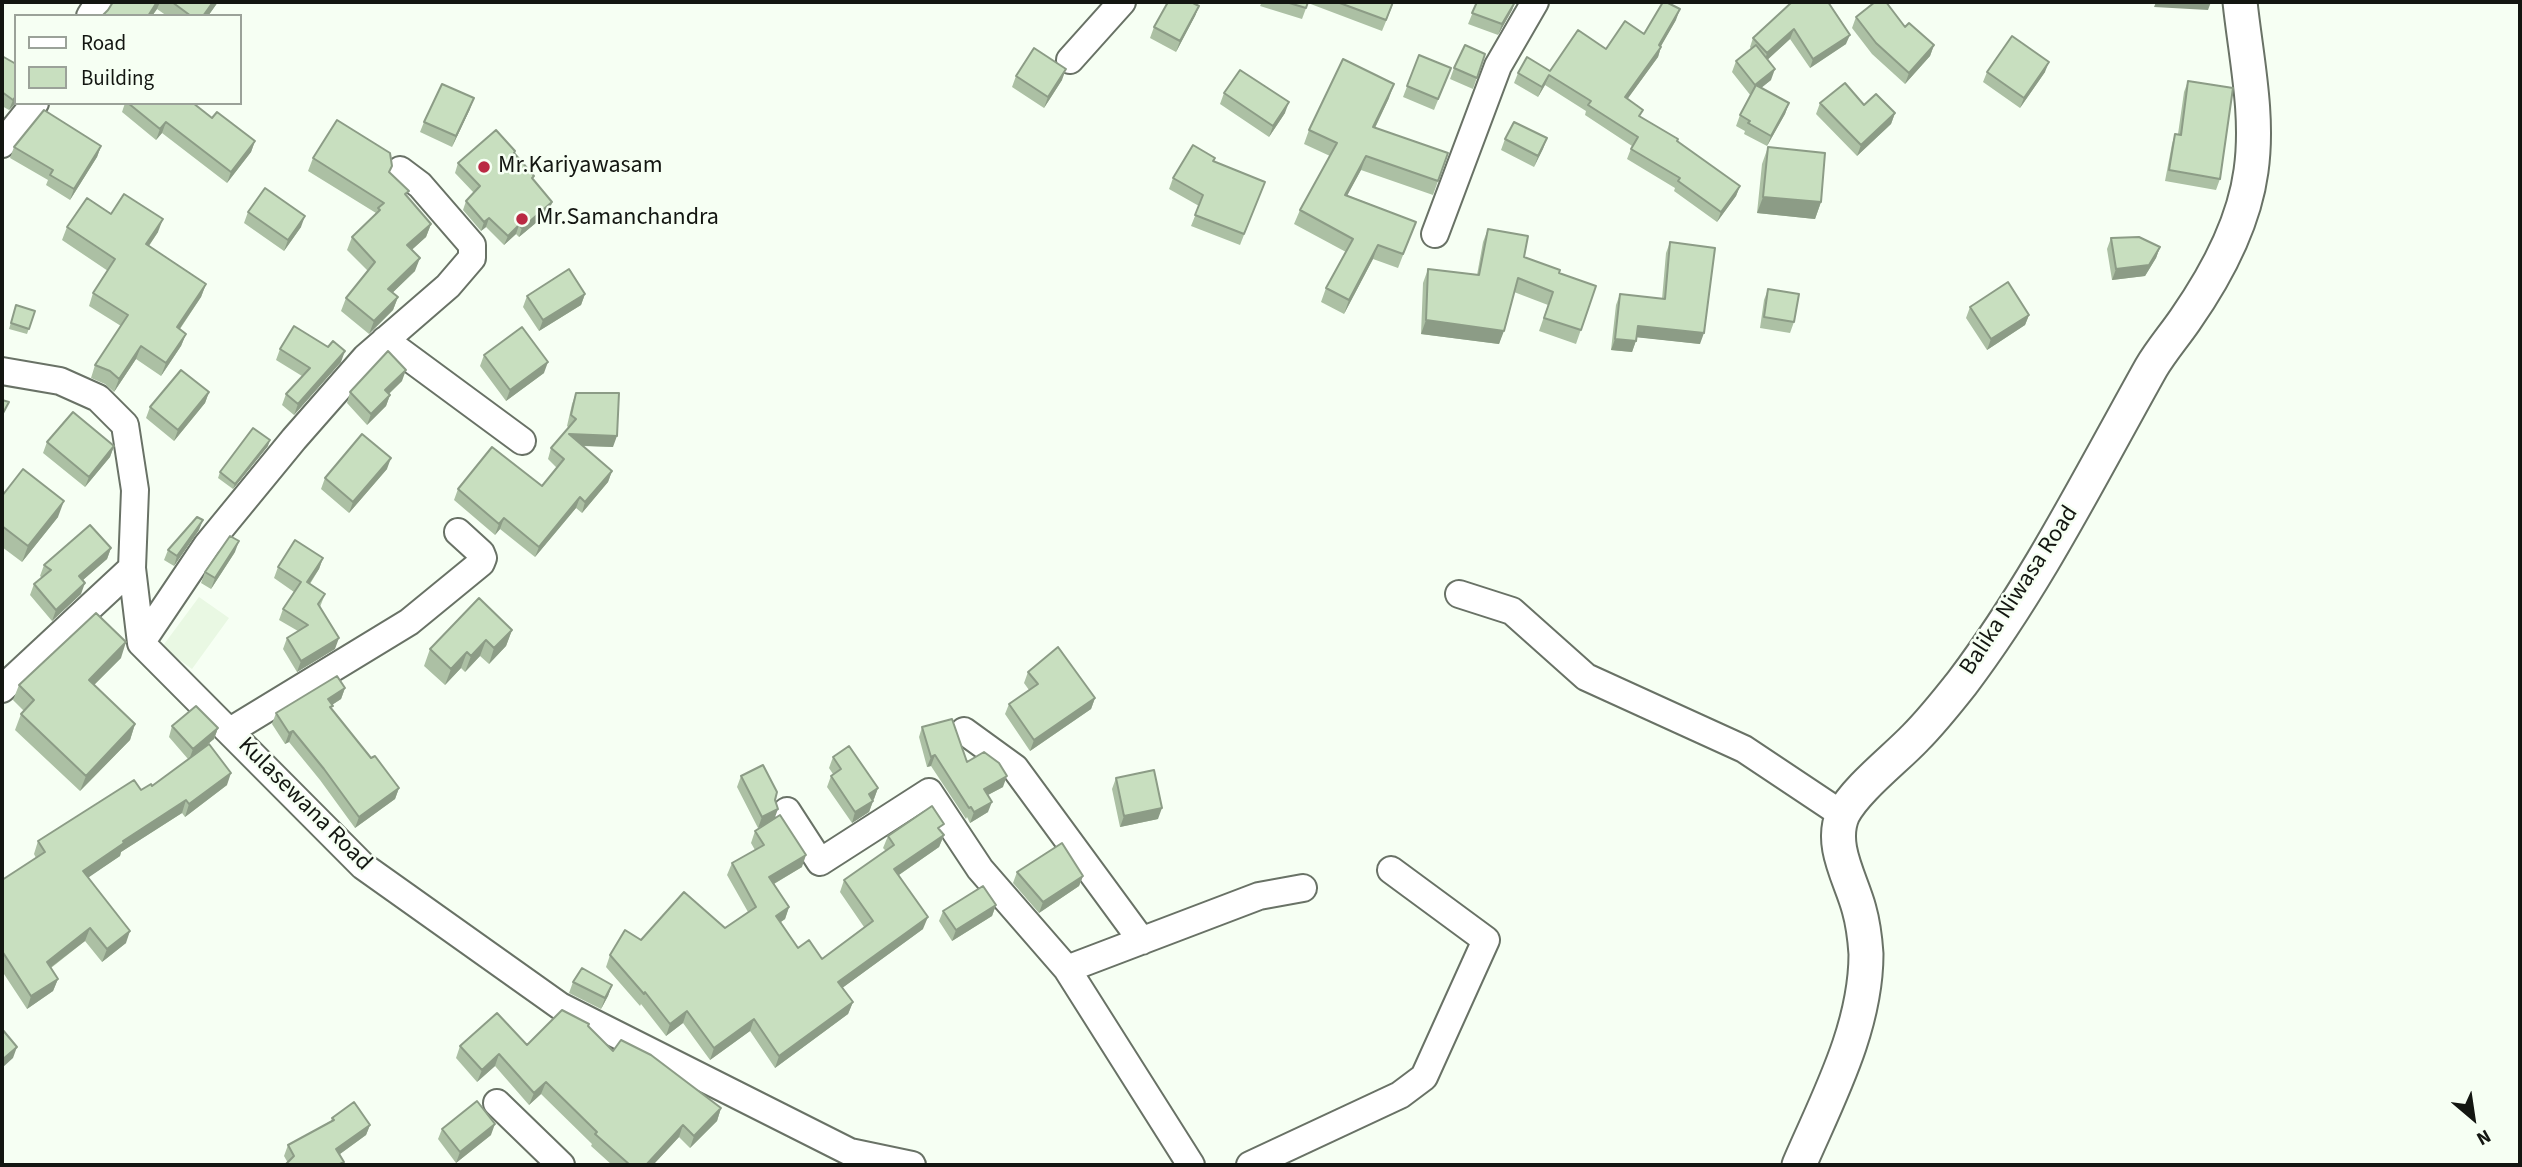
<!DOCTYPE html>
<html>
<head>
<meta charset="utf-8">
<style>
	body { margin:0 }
	#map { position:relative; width:2522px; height:1167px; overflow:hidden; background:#f6fff3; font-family:"Source Sans 3",sans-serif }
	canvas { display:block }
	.frame { position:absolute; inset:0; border:4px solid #131611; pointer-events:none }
	.legend { position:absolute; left:14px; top:14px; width:228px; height:91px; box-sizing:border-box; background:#f6fff3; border:2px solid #9ba299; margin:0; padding:9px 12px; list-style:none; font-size:21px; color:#131611 }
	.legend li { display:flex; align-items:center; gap:14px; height:35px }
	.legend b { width:35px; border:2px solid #9ba299 }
	.north { position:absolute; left:2438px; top:1083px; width:70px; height:70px; -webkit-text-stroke:5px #f6fff3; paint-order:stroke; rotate:151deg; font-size:19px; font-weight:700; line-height:28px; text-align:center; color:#131611 }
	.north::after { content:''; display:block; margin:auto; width:24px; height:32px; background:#131611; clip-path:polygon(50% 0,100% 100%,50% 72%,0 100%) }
</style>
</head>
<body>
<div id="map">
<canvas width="2522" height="1167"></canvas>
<div class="frame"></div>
<ul class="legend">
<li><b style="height:9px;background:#fff"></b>Road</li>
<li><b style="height:19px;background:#c8dfbf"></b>Building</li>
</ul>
<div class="north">N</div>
</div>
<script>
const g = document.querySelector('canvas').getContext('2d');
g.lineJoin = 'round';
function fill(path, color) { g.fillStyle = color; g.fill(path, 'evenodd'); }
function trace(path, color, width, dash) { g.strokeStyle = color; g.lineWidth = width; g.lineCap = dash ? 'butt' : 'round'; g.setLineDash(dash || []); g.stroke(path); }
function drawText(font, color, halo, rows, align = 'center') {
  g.font = font + ' "Source Sans 3",sans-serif'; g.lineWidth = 5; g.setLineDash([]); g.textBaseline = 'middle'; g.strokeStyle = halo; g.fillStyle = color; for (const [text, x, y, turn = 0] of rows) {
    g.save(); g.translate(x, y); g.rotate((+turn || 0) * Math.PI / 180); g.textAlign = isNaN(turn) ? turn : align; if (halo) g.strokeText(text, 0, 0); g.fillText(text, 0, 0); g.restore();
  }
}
fill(new Path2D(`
	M199,597L229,618L192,669L162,647Z`), '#e9f8e3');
const minor = new Path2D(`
	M90,16L99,2
	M1070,60L1122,2
	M2,144L35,103
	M1435,234L1498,66L1535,2
	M385,340L522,441
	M2,371L60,381L98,398L125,425L135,490L132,568L141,643L363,866L560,1006L850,1152L912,1165
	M1459,594L1512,611L1586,677L1744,749L1843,815
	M141,643L207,545L294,439L366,357L448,286L472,258V245L420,185L400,170
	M2,689L132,568
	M230,731L409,622L481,563L483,558L481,553L458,532
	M964,731L1015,768L1142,941
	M787,811L820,862L929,792L980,869L1067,969L1191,1165
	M1067,969L1259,896L1303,888
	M497,1103L561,1165
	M1250,1165L1400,1095L1424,1077L1486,940L1391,870`);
const tertiary = new Path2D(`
	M1799,1165C1828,1098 1866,1028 1866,954C1865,939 1863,923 1859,909C1851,879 1829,845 1843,814C1856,789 1895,759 1915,738C1932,721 1947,702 1962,683C2036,585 2091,475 2151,368C2161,351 2174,336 2185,320C2215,277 2244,223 2251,171C2259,115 2246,58 2240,2`);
trace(minor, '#697266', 30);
trace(tertiary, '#697266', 37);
trace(minor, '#fff', 26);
trace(tertiary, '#fff', 33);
fill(new Path2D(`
	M113,2H218L208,16H167L157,9L152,16H102L108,10Z
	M1262,2H1394L1382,31L1308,3L1302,19L1260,6Z
	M1477,2H1515L1512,10L1498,35L1468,24Z
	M1792,2L1846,44L1810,68L1790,39L1768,59L1771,80L1761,88L1789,103L1785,114L1767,146L1744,134L1745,131L1736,126L1740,115L1751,96L1732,72L1736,61L1751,49L1750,47L1753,38Z
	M1199,6L1195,16L1176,52L1150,38L1154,27Z
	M1856,17L1905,27L1934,45L1930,56L1905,84L1872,54L1852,28Z
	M1676,20L1660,47H1661L1658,57L1627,99L1641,117L1740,186L1736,196L1717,222L1674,191L1675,188L1627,159L1632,146L1585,115L1586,111L1545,85L1538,97L1514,83L1518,73L1550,71L1644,34Z
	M1485,54L1473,89L1450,79L1454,68Z
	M1419,55L1451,68L1434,110L1403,97Z
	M2,56L15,65L16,103L9,110L2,106Z
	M1987,72H2045L2020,108L1983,82Z
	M1016,76L1062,80L1044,108L1012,87Z
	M2188,81L2220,179L2216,190L2165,181L2172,144L2175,134H2178L2184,92Z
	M1224,93L1285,113L1269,137L1220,104Z
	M1389,98L1375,128L1448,153L1433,195L1361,170L1347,195L1416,222L1398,268L1373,259L1344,314L1321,302L1326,288L1346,252L1294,224L1300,210L1330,156L1304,144L1309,130Z
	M125,103H193L212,118L255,141L251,152L227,183L162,133L156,140L122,112Z
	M1820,103L1864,105L1895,113L1891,124L1857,156L1816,114Z
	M470,109L452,147L420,132L424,122Z
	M1547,138L1534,167L1501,150L1505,139Z
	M101,146L97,157L70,200L46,185L48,180L10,158L14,147Z
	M1768,147L1821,202L1815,219L1757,213L1762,164Z
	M515,151V154L534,176L533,179L552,202L549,212L519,237L516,234L504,245L486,227L481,231L463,210L466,201L474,193L455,173L458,163Z
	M313,158L390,173L407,196L431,224L426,237L412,249L415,271L392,293L398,297L393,310L369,334L341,311L346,298L368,271L347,250L352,237L376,213L308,171Z
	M1213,161L1265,182L1240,245L1191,226L1199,206L1169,189L1173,178Z
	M248,212L301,227L284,251L244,223Z
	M111,214L158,232L149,246L206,284L201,297L180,329L186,334L181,346L161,376L136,359L114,392L105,384L91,378L95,365L121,326L89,306L93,293L108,271L62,240L67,227Z
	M1488,229L1524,257L1559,273L1596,286L1576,344L1539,331L1548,305L1514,292L1499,344L1421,334L1423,283L1428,269L1477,275L1483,242Z
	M2111,238L2160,247L2156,258L2145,276L2112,280L2107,249Z
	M1670,242L1700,344L1637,337L1632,352L1611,350L1616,305L1620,294L1662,299L1666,253Z
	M1768,289L1794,322L1790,333L1760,328L1764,300Z
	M585,294L581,305L539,331L523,307L527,296Z
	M16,305L35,311L27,334L9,329Z
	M1970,307L2029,315L2025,325L1987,350L1966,318Z
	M280,349L341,362L294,415L282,405L286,394L302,376L276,360Z
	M484,355L544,373L506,401L480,366Z
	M402,381L389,394L390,395L386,406L367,425L347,403L350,392Z
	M209,392L205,403L174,441L146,418L150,407Z
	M576,393L613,447L582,446L612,471L608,482L582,513L576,508L535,557L500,529L495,535L454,500L458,489L542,486L557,468L548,459L551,448L569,428L567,426L572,404Z
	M47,442L114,446L110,457L85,487L43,453Z
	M268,446L233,489L218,478L220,472Z
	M387,469L349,513L321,489L325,478Z
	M2,496L58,517L22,562L2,547Z
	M199,530L174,566L164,560L168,550Z
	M111,548L107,559L83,580L81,594L52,621L30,595L34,584L42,578L40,576L44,565Z
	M235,552L211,589L201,583L205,572Z
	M323,558L319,569L310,584L325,594L320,607L335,649L297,672L283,649L287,638L298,631L279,620L283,609L294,592L274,578L278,567Z
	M512,630L506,646L489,664L480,656L465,672L461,668L445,685L424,666L430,649Z
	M121,658L94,685L135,724L130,740L80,791L15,730L21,714L24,711L13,700L19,685Z
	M1028,672L1095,698L1091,709L1030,751L1005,714L1009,704L1029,690L1024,683Z
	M345,688L341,699L332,705L331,709L371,758L399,788L395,799L355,828L320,780L289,742L285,744L272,724L276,713Z
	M172,726L218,728L214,739L205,746L227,785L185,817L182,813L121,852L120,856L88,877L126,943L102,962L85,941L51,968L58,979L53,991L27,1009L2,971V880L36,858L34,854L38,841L152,786L188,759L169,737Z
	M922,727L967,762L1003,787L988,795V812L970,823L967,817L966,819L931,766L927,767L919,737Z
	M833,757L878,788L869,812L852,823L827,787L831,776L833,774L829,768Z
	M741,776L775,800L774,819L802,867L774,884L789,907L785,919L781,922L798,948L822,959L864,927L840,892L844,880L886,851L883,848L888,836L941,832L944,835L939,847L899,875L923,929L842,988L853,1002L848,1014L775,1068L750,1031L710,1060L683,1023L666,1036L641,1004L640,1006L606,967L610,955L641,940L725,928L748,912L727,875L732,863L755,850L751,843L755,831L772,821L758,828L737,787Z
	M1116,778L1158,819L1120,827L1112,789Z
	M1017,872L1083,876L1079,886L1039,913L1013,883Z
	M996,905L992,916L952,941L939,921L943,911Z
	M573,982L612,985L608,996L601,1009L569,993Z
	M588,1027L613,1051L721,1108L717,1121L690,1148L679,1137L653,1165H612L591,1146L592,1144L541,1094L529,1105L495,1066L477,1082L456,1058L460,1046L527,1045Z
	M332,1118L370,1125L366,1135L340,1154L344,1162L343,1165H285L288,1163L284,1156L288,1145L331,1121Z
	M442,1129L491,1135L456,1163L438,1139Z`), '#acc0a4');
fill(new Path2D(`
	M157,2H160L157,9L152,16H148Z
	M213,2H218L208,16H203Z
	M1515,2L1512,10L1498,35L1502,24Z
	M2156,2H2211L2208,10L2154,7Z
	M1199,6L1195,16L1176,52L1180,41Z
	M1680,9L1676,20L1656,55L1661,47L1658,57L1621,108L1625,97L1659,45Z
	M1794,29L1790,39L1764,63L1767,53Z
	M1850,35L1846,44L1810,68L1813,59Z
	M1934,45L1930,56L1905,84L1909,73Z
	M2049,62L2045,72L2020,108L2024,98Z
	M1066,69L1062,80L1044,108L1048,97Z
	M1775,69L1771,80L1751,96L1755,85Z
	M1549,75L1545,85L1538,97L1542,87Z
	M1394,84L1389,98L1368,142L1373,127Z
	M16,96V103L9,110L13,100Z
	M474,98L470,109L452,147L456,136Z
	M1289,102L1285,113L1269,137L1273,126Z
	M1789,103L1785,114L1767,146L1771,136Z
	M1895,113L1891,124L1857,156L1861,145Z
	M166,122L162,133L156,140L160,129Z
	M1547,138L1543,149L1534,167L1538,156Z
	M255,141L251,152L227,183L231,172Z
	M101,146L97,157L70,200L74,189Z
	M1366,156L1361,170L1340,209L1345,195Z
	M1740,186L1736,196L1717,222L1721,212Z
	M1763,197L1821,202L1815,219L1757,213Z
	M552,202L549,212L519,237L522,228Z
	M305,216L301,227L284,251L288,240Z
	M489,218L486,227L481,231L484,222Z
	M163,219L158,232L141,257L146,244Z
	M431,224L426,237L403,258L407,245Z
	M519,225L516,234L504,245L508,236Z
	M1378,245L1373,259L1344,314L1349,300Z
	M2160,247L2156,258L2145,276L2112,280L2116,269Z
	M420,258L415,271L383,302L388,289Z
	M206,284L201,297L172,340L177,327Z
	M585,294L581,305L539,331L543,320Z
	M398,297L393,310L369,334L374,321Z
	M2029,315L2025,325L1987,350L1991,339Z
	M1426,320L1504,331L1499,344L1421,334Z
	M1638,326L1704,333L1700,344L1634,337Z
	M186,334L181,346L161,376L166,363Z
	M1615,339L1636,341L1632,352L1611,350Z
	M141,346L136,359L114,392L119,379Z
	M345,351L341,362L294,415L298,404Z
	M548,362L544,373L506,401L510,390Z
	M406,370L402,381L381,401L385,390Z
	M209,392L205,403L174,441L178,430Z
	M390,395L386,406L367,425L371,414Z
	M569,434L617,436L613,447L565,445Z
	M270,440L268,446L233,489L235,484Z
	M114,446L110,457L85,487L89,477Z
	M391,458L387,469L349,513L353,502Z
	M612,471L608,482L582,513L585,502Z
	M580,497L576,508L535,557L539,547Z
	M64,501L58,517L22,562L28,546Z
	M504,518L500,529L495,535L499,524Z
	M203,520L199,530L174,566L177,556Z
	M239,541L235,552L211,589L215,578Z
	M111,548L107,559L75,587L79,576Z
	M323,558L319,569L303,593L307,582Z
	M85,583L81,594L52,621L56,610Z
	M512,630L506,646L489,664L494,648Z
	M339,638L335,649L297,672L301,661Z
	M486,640L480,656L465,672L471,656Z
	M126,642L121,658L83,696L89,680Z
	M467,652L461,668L445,685L451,669Z
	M345,688L341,699L324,710L328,699Z
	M1095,698L1091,709L1030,751L1034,740Z
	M135,724L130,740L80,791L86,776Z
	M218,728L214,739L189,760L193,749Z
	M293,731L289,742L285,744L289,733Z
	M935,755L931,766L927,767L931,757Z
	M231,773L227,785L185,817L189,804Z
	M1007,776L1003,787L980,799L984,789Z
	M399,788L395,799L355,828L359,817Z
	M878,788L874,799L865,805L869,794Z
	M186,800L182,813L121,852L120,856L79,884L83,871L123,841Z
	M873,801L869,812L852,823L855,812Z
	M992,802L988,812L970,823L974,812Z
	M1162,808L1158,819L1120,827L1124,816Z
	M778,809L774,820L758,828L762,817Z
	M944,835L939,847L890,881L894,869Z
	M806,855L802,867L765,889L769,877Z
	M1083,876L1079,886L1039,913L1043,902Z
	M996,905L992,916L952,941L956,930Z
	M789,907L785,919L772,928L776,916Z
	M928,917L923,929L834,994L838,982Z
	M90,928L85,941L42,974L47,962Z
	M130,931L126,943L102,962L107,949Z
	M58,979L53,991L27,1009L31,996Z
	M612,985L608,996L601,1009L605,998Z
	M853,1002L848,1014L775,1068L779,1056Z
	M687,1011L683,1023L666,1036L670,1024Z
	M754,1019L750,1031L710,1060L714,1048Z
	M17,1047L13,1058L2,1068V1060Z
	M499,1054L495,1066L477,1082L482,1070Z
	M546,1082L541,1094L529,1105L534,1093Z
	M721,1108L717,1121L690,1148L694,1136Z
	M495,1124L491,1135L456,1163L460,1152Z
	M370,1125L366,1135L333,1159L336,1149Z
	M683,1125L679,1137L653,1165H646Z`), '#8c9c86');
const building = new Path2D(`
	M113,2H157L148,16H102L108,10Z
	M172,2H213L203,16H191Z
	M1168,2H1191L1199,6L1180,41L1154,27Z
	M1286,2H1308L1306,8Z
	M1337,2H1393L1386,20Z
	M1477,2H1515L1502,24L1472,13Z
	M1663,2H1666L1680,9L1659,45L1661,47L1625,97L1643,110L1639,116L1678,139L1677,141L1740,186L1721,212L1678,181L1680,178L1631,149L1638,137L1588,105L1591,101L1549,75L1542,87L1518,73L1527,57L1550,71L1578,30L1606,49L1625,21L1644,34Z
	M1792,2H1828L1850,35L1813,59L1794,29L1767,53L1753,38Z
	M1875,2H1886L1905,27L1909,23L1934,45L1909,73L1876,43L1856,17Z
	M2012,36L2049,62L2024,98L1987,72Z
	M1465,45L1485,54L1477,78L1454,68Z
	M1756,45L1775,69L1755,85L1736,61Z
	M1034,48L1066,69L1048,97L1016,76Z
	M1419,55L1451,68L1438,99L1407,86Z
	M2,56L16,64V96L13,100L2,92Z
	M1343,59L1394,84L1373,127L1448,153L1438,181L1366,156L1345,195L1416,222L1403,254L1378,245L1349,300L1326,288L1353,239L1300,210L1337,143L1309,130Z
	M1240,70L1289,102L1273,126L1224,93Z
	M2188,81L2233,88L2220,179L2169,170L2175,134L2181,135Z
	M1845,83L1864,105L1876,94L1895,113L1861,145L1820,103Z
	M442,84L474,98L456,136L424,122Z
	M1756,85L1789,103L1771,136L1748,123L1750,121L1740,115Z
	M128,103H193L212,118L217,112L255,141L231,172L166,122L160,129Z
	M44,110L101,146L74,189L50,175L53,170L14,147Z
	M337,120L390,153L392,166L389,172L409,191L405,194L431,224L407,245L420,258L388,289L398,297L374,321L346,298L375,262L352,237L380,210L378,208L384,203L313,158Z
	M1514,122L1547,138L1538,156L1505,139Z
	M496,130L515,151L514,153L534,176L532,178L552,202L522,228L519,225L508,236L489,218L484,222L466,201L480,186L458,163Z
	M1193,145L1215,158L1213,161L1265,182L1244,234L1195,215L1203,195L1173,178Z
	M1768,147L1825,153L1821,202L1763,197Z
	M265,188L305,216L288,240L248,212Z
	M124,194L163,219L146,244L206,284L177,327L186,334L166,363L141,346L119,379L110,371L95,365L128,315L93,293L115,259L67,227L87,198L111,214Z
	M1488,229L1528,236L1524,257L1560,270L1559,273L1596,286L1581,330L1544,318L1553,292L1518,278L1504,331L1426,320L1428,269L1479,275Z
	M2139,237L2160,247L2149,265L2116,269L2111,238Z
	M1670,242L1715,248L1704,333L1638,326L1636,341L1615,339L1620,294L1665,299Z
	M569,269L585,294L543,320L527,296Z
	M2008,282L2029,315L1991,339L1970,307Z
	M1768,289L1799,294L1794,322L1764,317Z
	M16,305L35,311L29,329L11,323Z
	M294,326L328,347L333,341L345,351L298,404L286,394L310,368L280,349Z
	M522,327L548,362L510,390L484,355Z
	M388,351L406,370L385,390L390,395L371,414L350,392Z
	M181,370L209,392L178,430L150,407Z
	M576,393H619L617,436L569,434L612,471L585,502L580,497L539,547L504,518L499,524L458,489L492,447L542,486L564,459L551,448L576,419L571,415Z
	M2,400L9,402L2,415Z
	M73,412L114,446L89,477L47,442Z
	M253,428L270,440L235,484L220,472Z
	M362,434L391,458L353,502L325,478Z
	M23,469L64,501L28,546L2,526V496Z
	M197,517L203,520L177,556L168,550Z
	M90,525L111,548L79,576L85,583L56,610L34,584L51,570L44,565Z
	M230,536L239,541L215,578L205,572Z
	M295,540L323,558L307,582L325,594L318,604L339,638L301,661L287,638L308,625L283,609L301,582L278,567Z
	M479,598L512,630L494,648L486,640L471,656L467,652L451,669L430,649Z
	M96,613L126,642L89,680L135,724L86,776L21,714L34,700L19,685Z
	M1058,647L1095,698L1034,740L1009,704L1038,684L1028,672Z
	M337,676L345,688L328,699L333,706L330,707L371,758L375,756L399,788L359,817L324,769L293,731L289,733L276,713Z
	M196,706L218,728L193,749L172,726Z
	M952,719L967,762L984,752L999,763L1007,776L984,789L992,802L974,812L971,807L969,808L935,755L931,757L922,727Z
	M209,744L231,773L189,804L186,800L123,841L124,843L83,871L130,931L107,949L90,928L47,962L58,979L31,996L2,951V880L45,852L38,841L134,780L141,790L151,784L152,786Z
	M849,746L878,788L869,794L873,801L855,812L831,776L841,769L833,757Z
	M763,765L777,792L775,800L778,809L762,817L741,776Z
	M1154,770L1162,808L1124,816L1116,778Z
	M932,806L944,824L938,828L944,835L894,869L928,917L838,982L853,1002L779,1056L754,1019L714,1048L687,1011L670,1024L645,992L644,994L610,955L625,930L641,940L684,892L725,928L756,907L732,863L764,845L755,831L780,815L806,855L769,877L789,907L776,916L798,948L809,940L822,959L873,921L844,880L894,845L888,836Z
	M1062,843L1083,876L1043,902L1017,872Z
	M983,886L996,905L956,930L943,911Z
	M582,968L612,985L605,998L573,982Z
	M562,1010L589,1024L588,1026L613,1051L621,1040L651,1055L721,1108L694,1136L683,1125L646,1165H630L595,1134L597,1132L546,1082L534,1093L499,1054L482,1070L460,1046L497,1013L527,1045Z
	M2,1029L17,1047L2,1060Z
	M477,1101L495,1124L460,1152L442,1129Z
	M354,1102L370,1125L336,1149L344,1162L338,1165H285L294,1156L288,1145L334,1120L332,1118Z`);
fill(building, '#c8dfbf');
trace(building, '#8c9c86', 2);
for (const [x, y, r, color] of [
	[484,167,7,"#ba2943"],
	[522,219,7,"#ba2943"]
]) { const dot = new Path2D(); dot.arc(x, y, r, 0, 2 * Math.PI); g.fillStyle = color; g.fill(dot); trace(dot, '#f6fff3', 2.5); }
drawText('24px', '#131611', '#f6fff3', [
	["Mr.Kariyawasam",498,167],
	["Mr.Samanchandra",536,219]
], 'left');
drawText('24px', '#131611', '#f6fff3', [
	["Balika Niwasa Road",2020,591,-57],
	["Kulasewana Road",304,805,45]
]);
</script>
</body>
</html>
